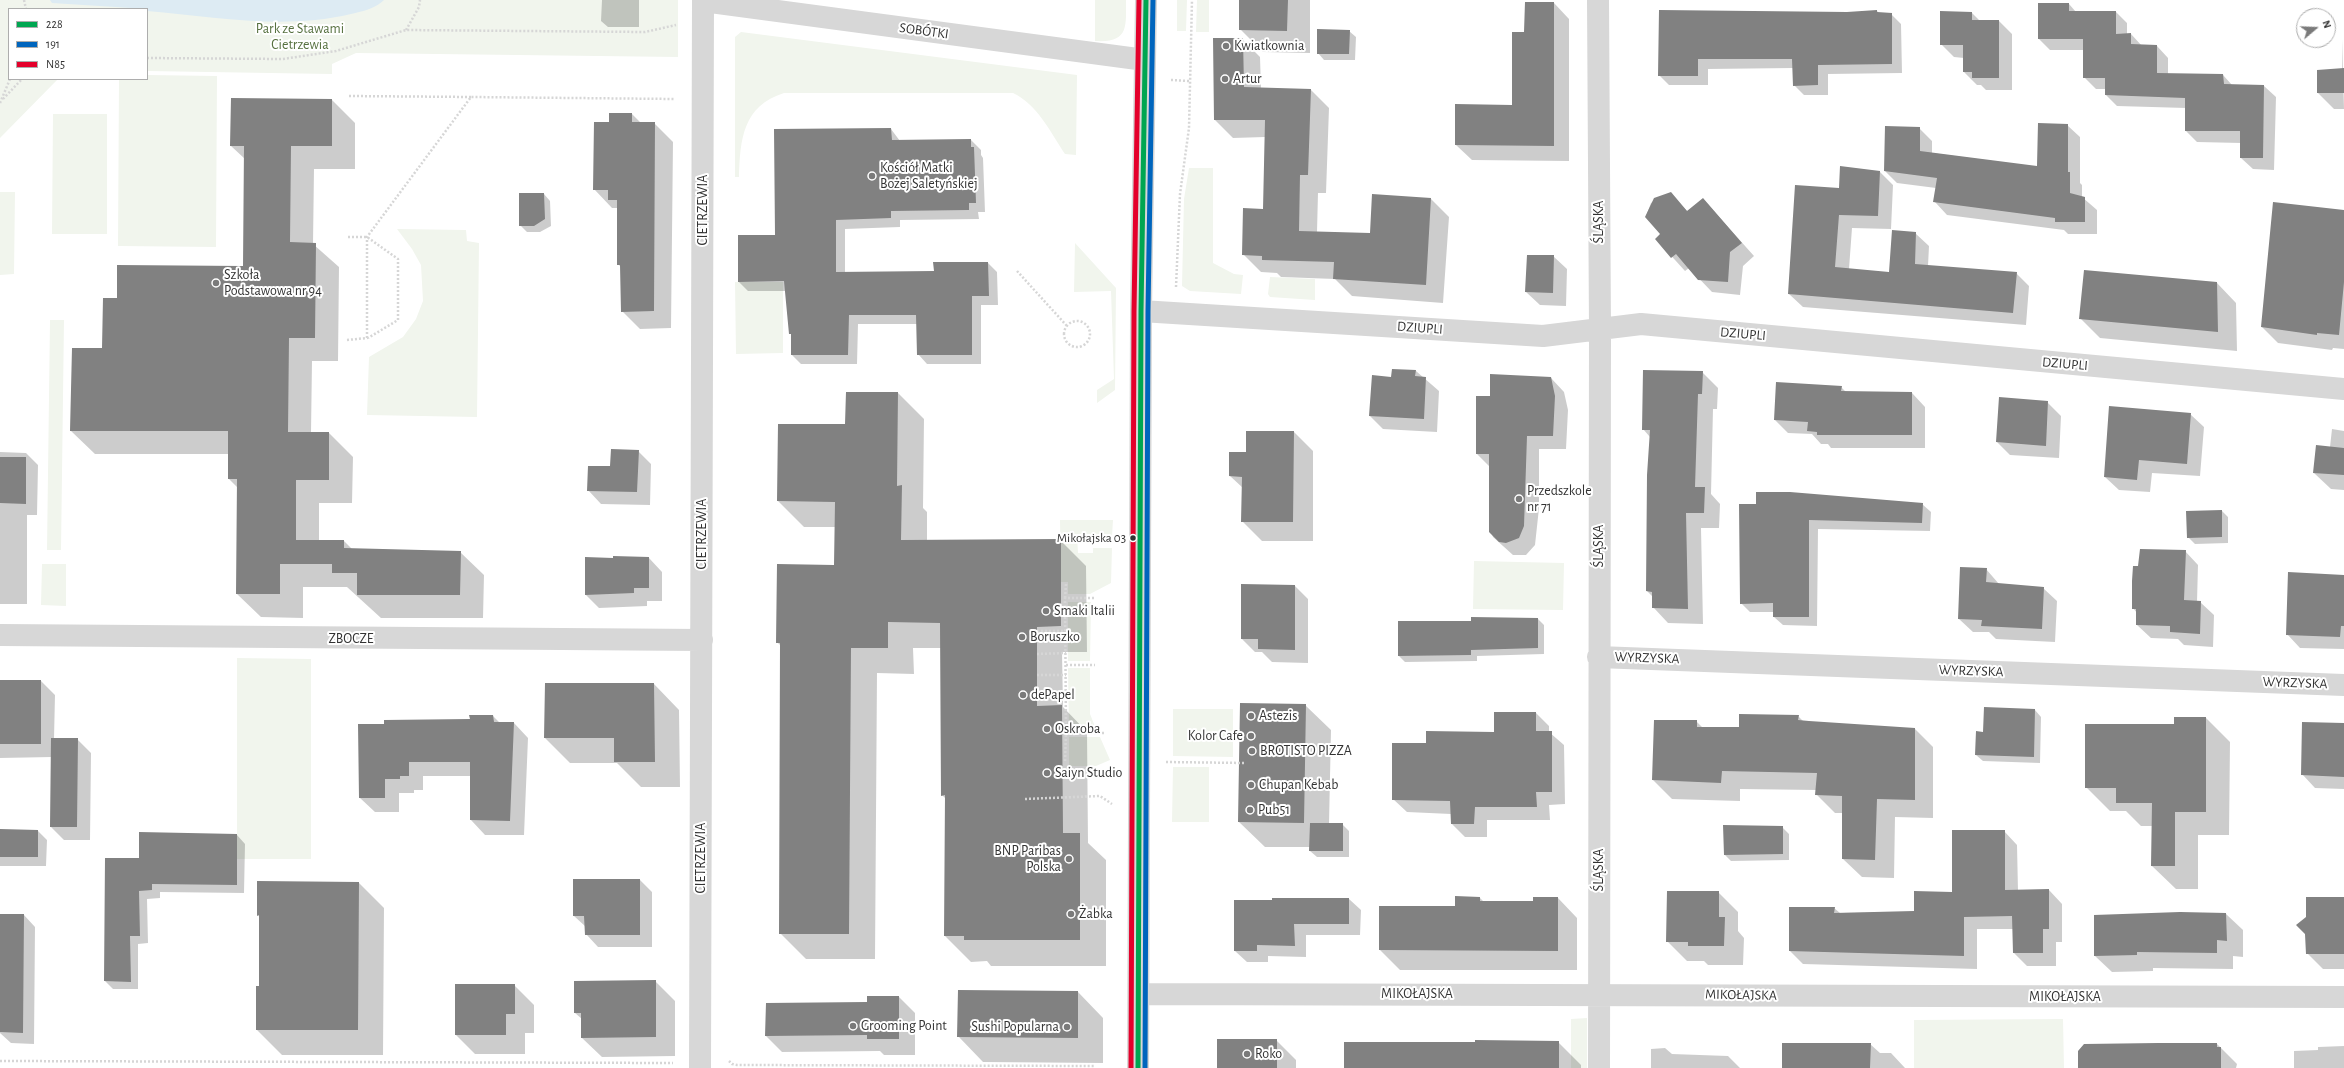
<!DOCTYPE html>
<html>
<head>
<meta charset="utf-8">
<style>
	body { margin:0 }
	#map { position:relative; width:2344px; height:1068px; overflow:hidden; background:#fff; font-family:"Alegreya Sans",sans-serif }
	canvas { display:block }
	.legend { position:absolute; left:8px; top:8px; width:140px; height:72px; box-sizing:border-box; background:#fff; border:1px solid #adadad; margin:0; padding:5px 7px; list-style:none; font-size:12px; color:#333 }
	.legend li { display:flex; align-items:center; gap:8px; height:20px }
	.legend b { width:20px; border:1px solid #adadad }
	.north { position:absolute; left:2296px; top:8px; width:40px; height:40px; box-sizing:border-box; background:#fff; border:1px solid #adadad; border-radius:50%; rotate:71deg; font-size:11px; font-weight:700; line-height:16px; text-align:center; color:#333 }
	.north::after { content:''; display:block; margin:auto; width:14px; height:18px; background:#7a7a7a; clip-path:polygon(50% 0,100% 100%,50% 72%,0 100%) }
</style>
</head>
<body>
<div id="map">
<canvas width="2344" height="1068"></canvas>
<ul class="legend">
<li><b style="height:5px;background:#00a651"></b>228</li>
<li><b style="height:5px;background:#0065bd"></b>191</li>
<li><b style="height:5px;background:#e4002b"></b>N85</li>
</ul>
<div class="north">N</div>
</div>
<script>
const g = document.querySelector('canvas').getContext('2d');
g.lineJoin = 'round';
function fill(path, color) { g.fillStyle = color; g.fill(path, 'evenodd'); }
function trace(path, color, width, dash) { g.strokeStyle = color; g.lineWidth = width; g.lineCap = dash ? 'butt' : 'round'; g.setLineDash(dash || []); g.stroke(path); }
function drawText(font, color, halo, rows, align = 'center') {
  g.font = font + ' "Alegreya Sans",sans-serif'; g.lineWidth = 4; g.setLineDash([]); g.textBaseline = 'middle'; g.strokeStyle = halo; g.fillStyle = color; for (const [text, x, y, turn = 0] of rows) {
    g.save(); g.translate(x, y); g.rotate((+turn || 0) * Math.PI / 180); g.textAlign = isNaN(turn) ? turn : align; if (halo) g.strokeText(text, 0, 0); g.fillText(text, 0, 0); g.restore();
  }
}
fill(new Path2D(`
	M0,0H678V57L356,53L332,64V74L147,71V9H9V79H58L0,138Z
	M1095,0H1126C1126,27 1129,43 1095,41Z
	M1177,0H1187L1186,31H1177Z
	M1197,0H1209V32H1196Z
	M741,32L1077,75L1076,155L1065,154C1051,133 1037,104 1013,93H784C743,106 740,139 739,177H735V37Z
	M147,75L217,76L216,247L118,246L119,79H147Z
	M53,114H107V234H52Z
	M1189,168H1213V263L1234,274L1243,275L1241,294L1190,291L1182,286L1184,199Z
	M0,192H15L14,274L0,275Z
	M397,229L466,230L467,241L479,243L477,417L367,415L369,357L403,337L416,319L423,301L421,265L412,249Z
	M1075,243L1116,288L1115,390L1097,403V390L1114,379L1111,291L1074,292Z
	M1270,277L1315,279V300L1270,297L1268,294Z
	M735,282H783V353L736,354Z
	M50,320H64L61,550H47Z
	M1060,520H1113L1112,536L1077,534L1078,553H1093V548H1112L1111,583L1090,594H1068V582H1061Z
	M1474,561L1564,563L1563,610L1473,609Z
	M42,564H66V606L41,605Z
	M1068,602H1091L1090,661H1068Z
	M237,658L311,659V859H237Z
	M1068,668H1090V714L1096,729H1069Z
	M1173,709H1233V757L1173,756Z
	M1069,737H1100L1110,760L1096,766H1069Z
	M1173,767H1209V822H1172Z
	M1587,1018V1068H1571V1019Z
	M2063,1019L2064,1068H1914V1020Z`), '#f1f5ed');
fill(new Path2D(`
	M50,0H384C375,9 363,11 351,14C284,30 215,17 147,11V9L52,3Z`), '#ddebf3');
fill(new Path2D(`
	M602,0H639V27H608L601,21Z
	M1240,0H1310V53L1263,52L1240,29Z
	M1554,3L1569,19V161L1472,160L1456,145L1513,106L1525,33Z
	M2069,4L2076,12H2116L2127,23V34H2131L2142,46H2157L2168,58V75H2223L2232,85L2264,86L2276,97L2274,170L2253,169L2241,158V143L2197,142L2186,131V108L2117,106L2106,95V89H2096L2084,77V50H2050L2039,39Z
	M1660,11L1847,13L1877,11L1879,13L1891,14L1901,24L1902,73L1828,74V95H1804L1794,85L1793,68L1708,69V85H1669L1659,75Z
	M1972,13L1980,21H1999L2012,34V90H1986L1981,85H1977L1964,72V58L1954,57L1941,44Z
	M1349,31L1356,37L1355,60H1324L1318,53Z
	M1242,39L1260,57L1261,89L1311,90L1329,108L1326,193H1318L1317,232L1371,234L1431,199L1449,217L1443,303L1352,296L1335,279L1281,277L1277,273L1261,272L1243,254L1264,210L1265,137L1233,138L1215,120Z
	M2342,39L2344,109H2334L2318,93V71L2342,69Z
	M332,100L355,123V169H314L313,244L339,267L338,361H312L311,433H329L353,457L352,503H319V541H344L352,549L460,552L484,575L483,618H381L347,587H303V618L261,617L237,594L238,488L229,479V454H95L71,431L103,349L118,299L244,267L245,159L231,146Z
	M632,114L641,123H654L673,142L671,328L640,329L622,311L621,267L618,264L617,208H612L594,189L610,123Z
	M2067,125L2080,137V183L2082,185V197L2097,210V234H2068L2064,230L1947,215L1935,202L1936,188L1897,183L1885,171L1919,128L1932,141V153L2038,167Z
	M891,129L900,141L971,140L981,150V155L983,158L985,212H978L979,219L900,220V227L845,229V273L935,272L988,263L997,272L998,305H981V364H927L918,354L917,324H858L857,364H801L792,355V336L786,291H748L738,281L776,236Z
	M1880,172L1893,185L1891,229L1852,228L1849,269L1890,273L1915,233L1929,246L1928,266L2016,273L2029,286L2026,325L1803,307L1789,294L1840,189Z
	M544,194L550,201L551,226L540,232H527L520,225Z
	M1671,194L1688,212L1703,199L1754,256L1743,266L1740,295L1712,292L1689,268L1685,271L1656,239L1662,234L1646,216L1651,203L1660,197Z
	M2344,211V349L2333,348L2332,350L2278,343L2262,327Z
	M1553,256L1567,269L1566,306L1540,305L1526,292Z
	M2217,283L2236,303L2237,351L2100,338L2081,319Z
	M1416,371L1439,391L1437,432L1383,429L1370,416L1392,378Z
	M1702,372L1718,388L1717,409H1713L1711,494L1720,504L1719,528H1701L1703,624L1668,623L1653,607V597L1647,591L1650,437L1643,429Z
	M1551,378L1564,392L1568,410L1566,449H1539V508L1535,545L1526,555H1513L1493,537L1489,525L1490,467L1477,454V397H1491Z
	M1841,387L1846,392L1912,393L1925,407V448H1831L1828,444H1821L1812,434L1788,433L1775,420Z
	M898,393L924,419L923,508L927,512V541L1060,540L1086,566L1087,652H1062L1063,707L1087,732L1088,843L1106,860V966H991L987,961L971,962L945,936L946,799L942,795L941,648H913L914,674L877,673L875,959H806L780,933L781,646L777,642L835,566L836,527H804L778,501L846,425Z
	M2047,402L2061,416L2059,458L2010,455L1997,442Z
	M2190,414L2204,427L2200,476L2152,473L2150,492L2119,490L2105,477Z
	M2332,429L2344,431V490L2331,489L2314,473L2330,447Z
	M1294,432L1313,451V541H1262L1242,521L1243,488L1230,476L1247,453Z
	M638,451L651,464L650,505L601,504L588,490L611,467Z
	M0,452L26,453L38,465L37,515H27V604H0Z
	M1922,504L1931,512L1930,531L1818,529L1817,626L1783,625L1774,617V612H1750L1741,603L1757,505Z
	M2222,511L2228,517V543L2195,544L2188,537Z
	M2185,551L2198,565L2197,602H2200L2214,615L2213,647L2184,645L2178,639L2151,638L2137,625V613L2133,608L2139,567Z
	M586,558H649L662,572V601H647V606L599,608L586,595Z
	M1986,569L1999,584L2043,588L2057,601L2055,642L1996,639L1989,632H1973L1959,619Z
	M2344,576V649L2300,648L2287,634Z
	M1295,586L1308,599V663L1272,662L1262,652H1255L1242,639Z
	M1538,619L1544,625V654L1477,656V661L1405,662L1399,656L1472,622Z
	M0,681H41L55,695L54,739H77L91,753L90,840H64L51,827L52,757L0,758Z
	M546,684H654L679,710L680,787H641L617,763H570L545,738Z
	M1305,705L1331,730L1329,824H1342L1349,831V857H1317L1310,851V847H1265L1239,822Z
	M2035,710L2041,717L2040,763L1983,761L1976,755L1984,733Z
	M1536,713L1549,726V732L1564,745L1565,804L1549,805L1550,820H1487V837H1465L1452,824L1451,814L1407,812L1393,799L1427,744L1495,733Z
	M493,716L500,723H514L528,738L524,835H485L471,820V776H423V790H414V793H399V812H375L360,798L385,725L470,720Z
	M1798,716L1804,722L1915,729L1933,747V818L1895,817L1894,878L1862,877L1843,859V813H1835L1816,794L1817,790L1740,789V801L1672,799L1653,780L1696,721L1703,728H1740Z
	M2206,718L2230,742L2229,835H2198V889H2176L2152,866L2153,826H2141L2126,811H2110L2086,787L2175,725Z
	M2344,724V789L2315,788L2302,774Z
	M1782,827L1789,834V860L1731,861L1725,855Z
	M0,830L38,831L47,840L46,866H0Z
	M2004,831L2017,845L2018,891L2049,890L2062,904V942H2056V966H2027L2014,953L2013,929H1977V969L1803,964L1790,951L1834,908L1840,913L1915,912L1952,893Z
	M237,835L245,844L244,893L160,892V898L147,899L148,943L138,944V989H113L105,981L140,859Z
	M640,880L652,892V947H598L586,934V927L574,916Z
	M359,883L384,908L383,1055H282L257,1030L260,987V918L258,915Z
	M1718,892L1738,912V931L1744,938L1743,965H1708L1704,961H1687L1667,941Z
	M1480,898L1484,902H1534L1558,898L1577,918V970H1400L1380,950L1456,907Z
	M2344,898V969H2323L2307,953Z
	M1349,899L1361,910L1360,935H1306V957L1268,956V962H1247L1235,951Z
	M2226,914L2243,930V957L2233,956V969L2153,968V971L2112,972L2095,956V916Z
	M0,915H24L35,927L34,1044L11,1043L0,1033Z
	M655,981L675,1001V1056L602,1057L582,1038V1019L575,1013Z
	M514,985L534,1005V1033H525V1054H475L456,1035Z
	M1078,992L1103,1018V1063L983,1062L958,1036Z
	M899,997L915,1013V1055H884L880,1051L782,1052L766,1036L767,1004L868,1003Z
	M1276,1040L1296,1060V1068H1218Z
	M1558,1042L1581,1065V1068H1345Z
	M1870,1044L1880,1053H1891L1905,1068H1783Z
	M2217,1044L2237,1064L2236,1068H2079Z
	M2344,1046V1068H2294V1051L2318,1050V1047Z
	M1665,1048L1672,1054L1728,1056L1740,1068H1651V1049Z`), '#0003');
fill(new Path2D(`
	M1239,0H1288L1287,31L1239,30Z
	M1525,2H1554V146L1455,145V104L1512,105V32H1524Z
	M2038,3H2069V11H2116V34L2131,33V44L2157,45V73L2223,74L2224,84L2264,85L2263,158H2240V131H2185V98L2105,95V78H2083V39H2038Z
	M1659,10L1847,12L1877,10V12L1892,13V64L1818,65V85L1793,86L1792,59H1698V76H1658Z
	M1940,11L1972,12V20H1999V78H1972V72H1963V45H1940Z
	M1317,29L1350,30L1349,54H1317Z
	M1213,38H1243L1244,87L1311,89L1308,175H1300L1299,231L1370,233L1372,194L1431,198L1426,285L1333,279L1334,262L1262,260V256L1242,255L1243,208L1263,209L1265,120H1214Z
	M2344,68V93H2317V70Z
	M231,98L332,99V146H291L290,242L316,243L315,338H289L288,432H329V480H296V540H344V548L461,551L460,595H357V573H332V564H280V594H236L237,479H228V431H70L72,348H102L103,298H117V265L243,266L244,146H230Z
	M609,113H632V122H655L654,311L621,312L620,265H617V200H608V190H593L594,122H609Z
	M2038,123L2068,124V172H2070V193L2085,197V222H2055V218L1933,202L1937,178L1884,171L1885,126L1920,127V151L2037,166Z
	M891,128L892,140L971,139V147H974L976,203H969V210L891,211V218L836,220V272L934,271L933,262H988L989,296H972V355H917L916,315H849L848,355H791V334H789L784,281L738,282V235H775L774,129Z
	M1840,166L1880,171L1878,216L1839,215L1835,267L1889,272L1892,230L1916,232L1915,264L2017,272L2013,313L1788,294L1795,185L1839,188Z
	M1671,192L1687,211L1703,198L1742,243L1730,252L1728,282L1698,280L1676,254L1671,258L1655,239L1660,234L1645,217L1654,198Z
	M519,193H544L545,219L534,226H519Z
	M2273,202L2344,210V282L2339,335L2317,333V335L2261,327Z
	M1527,255H1554L1553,293L1525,292Z
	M2084,270L2217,282L2218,332L2079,319Z
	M1392,369L1416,370L1415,376L1426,377L1424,419L1369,416L1372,375L1391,377Z
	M1643,370L1703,371L1702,394H1698L1695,487H1705L1704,513H1686L1688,609L1652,608V592L1646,591L1647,475L1650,430H1642Z
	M1490,374L1551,377L1555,396L1553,436H1527L1524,526L1519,538L1506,543L1499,542L1489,532V454H1476V396H1490Z
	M1776,382L1842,386L1841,391L1912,392V435H1817V432L1807,431L1808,422L1774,420Z
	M846,392H898L897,486L902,485L901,540L1061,539V626L1037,627V706L1062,705L1063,833H1080V940H964V936H944L945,795L941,796L940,623L888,622V648H851L849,934H779L780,643H776L777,564L834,565L835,502L777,501L778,424H845Z
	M1999,397L2048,401L2046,446L1996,442Z
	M2109,406L2191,413L2187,464L2139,460L2137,480L2104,477Z
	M1246,431H1294L1293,522H1241L1242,477L1229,476V452H1246Z
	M2316,445L2344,448V475L2313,473Z
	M611,449L639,450L637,492L587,491L588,466H610Z
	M0,457H26V504L0,503Z
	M1756,492H1790L1923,503L1922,523L1809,520V617H1773V603L1740,604L1739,504H1756Z
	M2222,510V537L2187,538L2186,511Z
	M2140,549L2186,550L2184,600L2201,601L2200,634L2170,632V626L2136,625V609H2132V581L2133,566H2138Z
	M613,556L649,557V588H634V593L585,595V557L613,558Z
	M1960,567L1987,568L1986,582L2044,587L2042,629L1981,626L1982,620L1958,619Z
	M2288,572L2344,575V626H2341L2340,637L2286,635Z
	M1241,584L1295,585V650L1258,649V639H1241Z
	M1471,617L1538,618V648L1471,650V655L1398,656V621H1471Z
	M0,680H41V744H0Z
	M545,683H654L655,762H614V738H544Z
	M1240,703L1306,704L1304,823L1238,822Z
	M1984,707L2035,709L2034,757L1975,755L1976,731L1983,732Z
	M1494,712H1536V731H1552V792H1536L1537,807H1475L1474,824H1451L1450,801L1392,800V743H1426V731L1494,732Z
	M1739,714L1799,715L1798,720L1809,721L1915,728V800L1877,799L1875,860L1842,859V796L1815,795L1817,773L1722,771L1721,783L1652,780L1654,720H1697V727H1739Z
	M469,715H493L494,722H514L510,821L470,820V762H409V776H400V779H385V798H359L358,724H384V720L470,719Z
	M2174,717H2206V812H2175V866H2151L2152,803H2116V788H2085V724H2174Z
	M2302,722L2344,723V777L2301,775Z
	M51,738H78L77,827H50Z
	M1310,823H1343V851H1309Z
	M1723,825L1783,826V854L1724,855Z
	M0,829L38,830V857H0Z
	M1952,830H2005V890L2049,889V929H2043V953H2013L2012,916L1964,917V956L1789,951V907H1835L1834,913L1914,911V891L1952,892Z
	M139,832L237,834V885L152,884V890L139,891L140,936H130L131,982L104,981L105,858H139Z
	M573,879H640V935H585L584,916H573Z
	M257,881L359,882L358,1030H256V986H259V915L257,916Z
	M1667,891H1719V917H1725L1724,946H1688V942H1666Z
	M1455,896L1480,897V901H1533V897H1558V951L1379,950V906H1455Z
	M2306,897H2344V954H2306L2305,934L2296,925L2306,917Z
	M1272,898H1349V924H1294L1295,946L1257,945V951H1234V900H1272Z
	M2180,912L2226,913L2227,941L2217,940V953L2137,952V955L2094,956V915Z
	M0,914H24L23,1033L0,1032Z
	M656,980V1037L581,1038V1013H574V981Z
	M455,984H515V1014H506V1035H455Z
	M958,990L1078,991V1038L957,1037Z
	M867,996H899V1039H867V1035L765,1036L766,1003L867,1002Z
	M1217,1039H1277V1068H1217Z
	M1475,1040L1559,1041V1068H1344V1042H1475Z
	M1782,1043H1871L1870,1068H1782Z
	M2158,1043H2217V1047H2221V1068H2078V1051L2084,1044Z`), '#818181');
trace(new Path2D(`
	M24,0L26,9
	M406,30L419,7L420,0
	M147,58L283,59L336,51L406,30L645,32L676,25
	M1171,80L1189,81
	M349,96L471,97
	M3,99L22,79
	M0,103L10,79
	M348,237H367L398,259V320L368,338
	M1017,271L1067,326
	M1176,287L1180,194L1189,128L1192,0
	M1064 334a13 13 0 1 1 26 0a13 13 0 1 1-26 0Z
	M347,340L367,338V237L471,97L675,99
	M1065,598L1066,584
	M1094,598H1065L1066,733H1106
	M1037,631H1065
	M1037,654L1066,653
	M1066,665H1095
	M1037,675H1066
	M1037,694L1066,695
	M1065,761L1066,733
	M1166,762L1244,763
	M1025,799L1100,796L1112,804
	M0,1061L673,1063
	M729,1061L732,1064L737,1065L1095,1066`), '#d6d6d6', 2.5, [2, 2]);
trace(new Path2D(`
	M1598,0L1600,330L1599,1068
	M703,1L1145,60
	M1141,311L1543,336L1641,324L2344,389
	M0,635L702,640
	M1598,657L2344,685
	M1139,994L2344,997
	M700,1068L703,0
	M1138,1068L1141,311L1146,0`), '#d7d7d7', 22);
trace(new Path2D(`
	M1138,1068L1141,311L1146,0`), '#00a651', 5);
trace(new Path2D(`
	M1145,1068L1148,311L1153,0`), '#0065bd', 5);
trace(new Path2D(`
	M1131,1068L1134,311L1139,0`), '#e4002b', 5);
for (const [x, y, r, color] of [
	[1226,46,4,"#7a7a7a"],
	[1225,79,4,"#7a7a7a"],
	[872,176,4,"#7a7a7a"],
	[216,283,4,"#7a7a7a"],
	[1519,499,4,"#7a7a7a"],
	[1133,538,3.5,"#333"],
	[1046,611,4,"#7a7a7a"],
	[1022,637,4,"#7a7a7a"],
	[1023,695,4,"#7a7a7a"],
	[1251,716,4,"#7a7a7a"],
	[1047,729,4,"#7a7a7a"],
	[1251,736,4,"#7a7a7a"],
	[1252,751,4,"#7a7a7a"],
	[1047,773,4,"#7a7a7a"],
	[1251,785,4,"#7a7a7a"],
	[1250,810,4,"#7a7a7a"],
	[1069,859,4,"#7a7a7a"],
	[1071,914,4,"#7a7a7a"],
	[853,1026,4,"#7a7a7a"],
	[1067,1027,4,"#7a7a7a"],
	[1247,1054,4,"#7a7a7a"]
]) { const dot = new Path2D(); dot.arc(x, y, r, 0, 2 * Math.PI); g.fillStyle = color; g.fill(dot); trace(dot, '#fff', 1.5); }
drawText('13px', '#333', '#fff', [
	["Mikołajska 03",1126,538]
], 'right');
drawText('14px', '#56703f', '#fff', [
	["Park ze Stawami",300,29],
	["Cietrzewia",300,45]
]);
drawText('14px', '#333', '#fff', [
	["SOBÓTKI",924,31,8],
	["CIETRZEWIA",703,210,-90],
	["ŚLĄSKA",1599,222,-90],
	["DZIUPLI",1420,328,4],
	["DZIUPLI",1743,334,5],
	["DZIUPLI",2065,364,5],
	["CIETRZEWIA",702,534,-90],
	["ŚLĄSKA",1599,546,-90],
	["ZBOCZE",351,639],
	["WYRZYSKA",1647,658,2],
	["WYRZYSKA",1971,671,2],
	["WYRZYSKA",2295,683,2],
	["CIETRZEWIA",701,858,-90],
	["ŚLĄSKA",1599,870,-90],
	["MIKOŁAJSKA",1417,994],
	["MIKOŁAJSKA",1741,995,1],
	["MIKOŁAJSKA",2065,997]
]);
drawText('14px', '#333', '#fff', [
	["Kwiatkownia",1234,46],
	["Artur",1233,79],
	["Kościół Matki",880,168],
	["Bożej Saletyńskiej",880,184],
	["Szkoła",224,275],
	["Podstawowa nr 94",224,291],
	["Przedszkole",1527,491],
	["nr 71",1527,507],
	["Smaki Italii",1054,611],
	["Boruszko",1030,637],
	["dePapel",1031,695],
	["Astezis",1259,716],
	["Oskroba",1055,729],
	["Kolor Cafe",1243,736,"right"],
	["BROTISTO PIZZA",1260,751],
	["Saiyn Studio",1055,773],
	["Chupan Kebab",1259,785],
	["Pub51",1258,810],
	["BNP Paribas",1061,851,"right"],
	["Polska",1061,867,"right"],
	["Żabka",1079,914],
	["Grooming Point",861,1026],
	["Sushi Popularna",1059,1027,"right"],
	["Roko",1255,1054]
], 'left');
</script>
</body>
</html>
